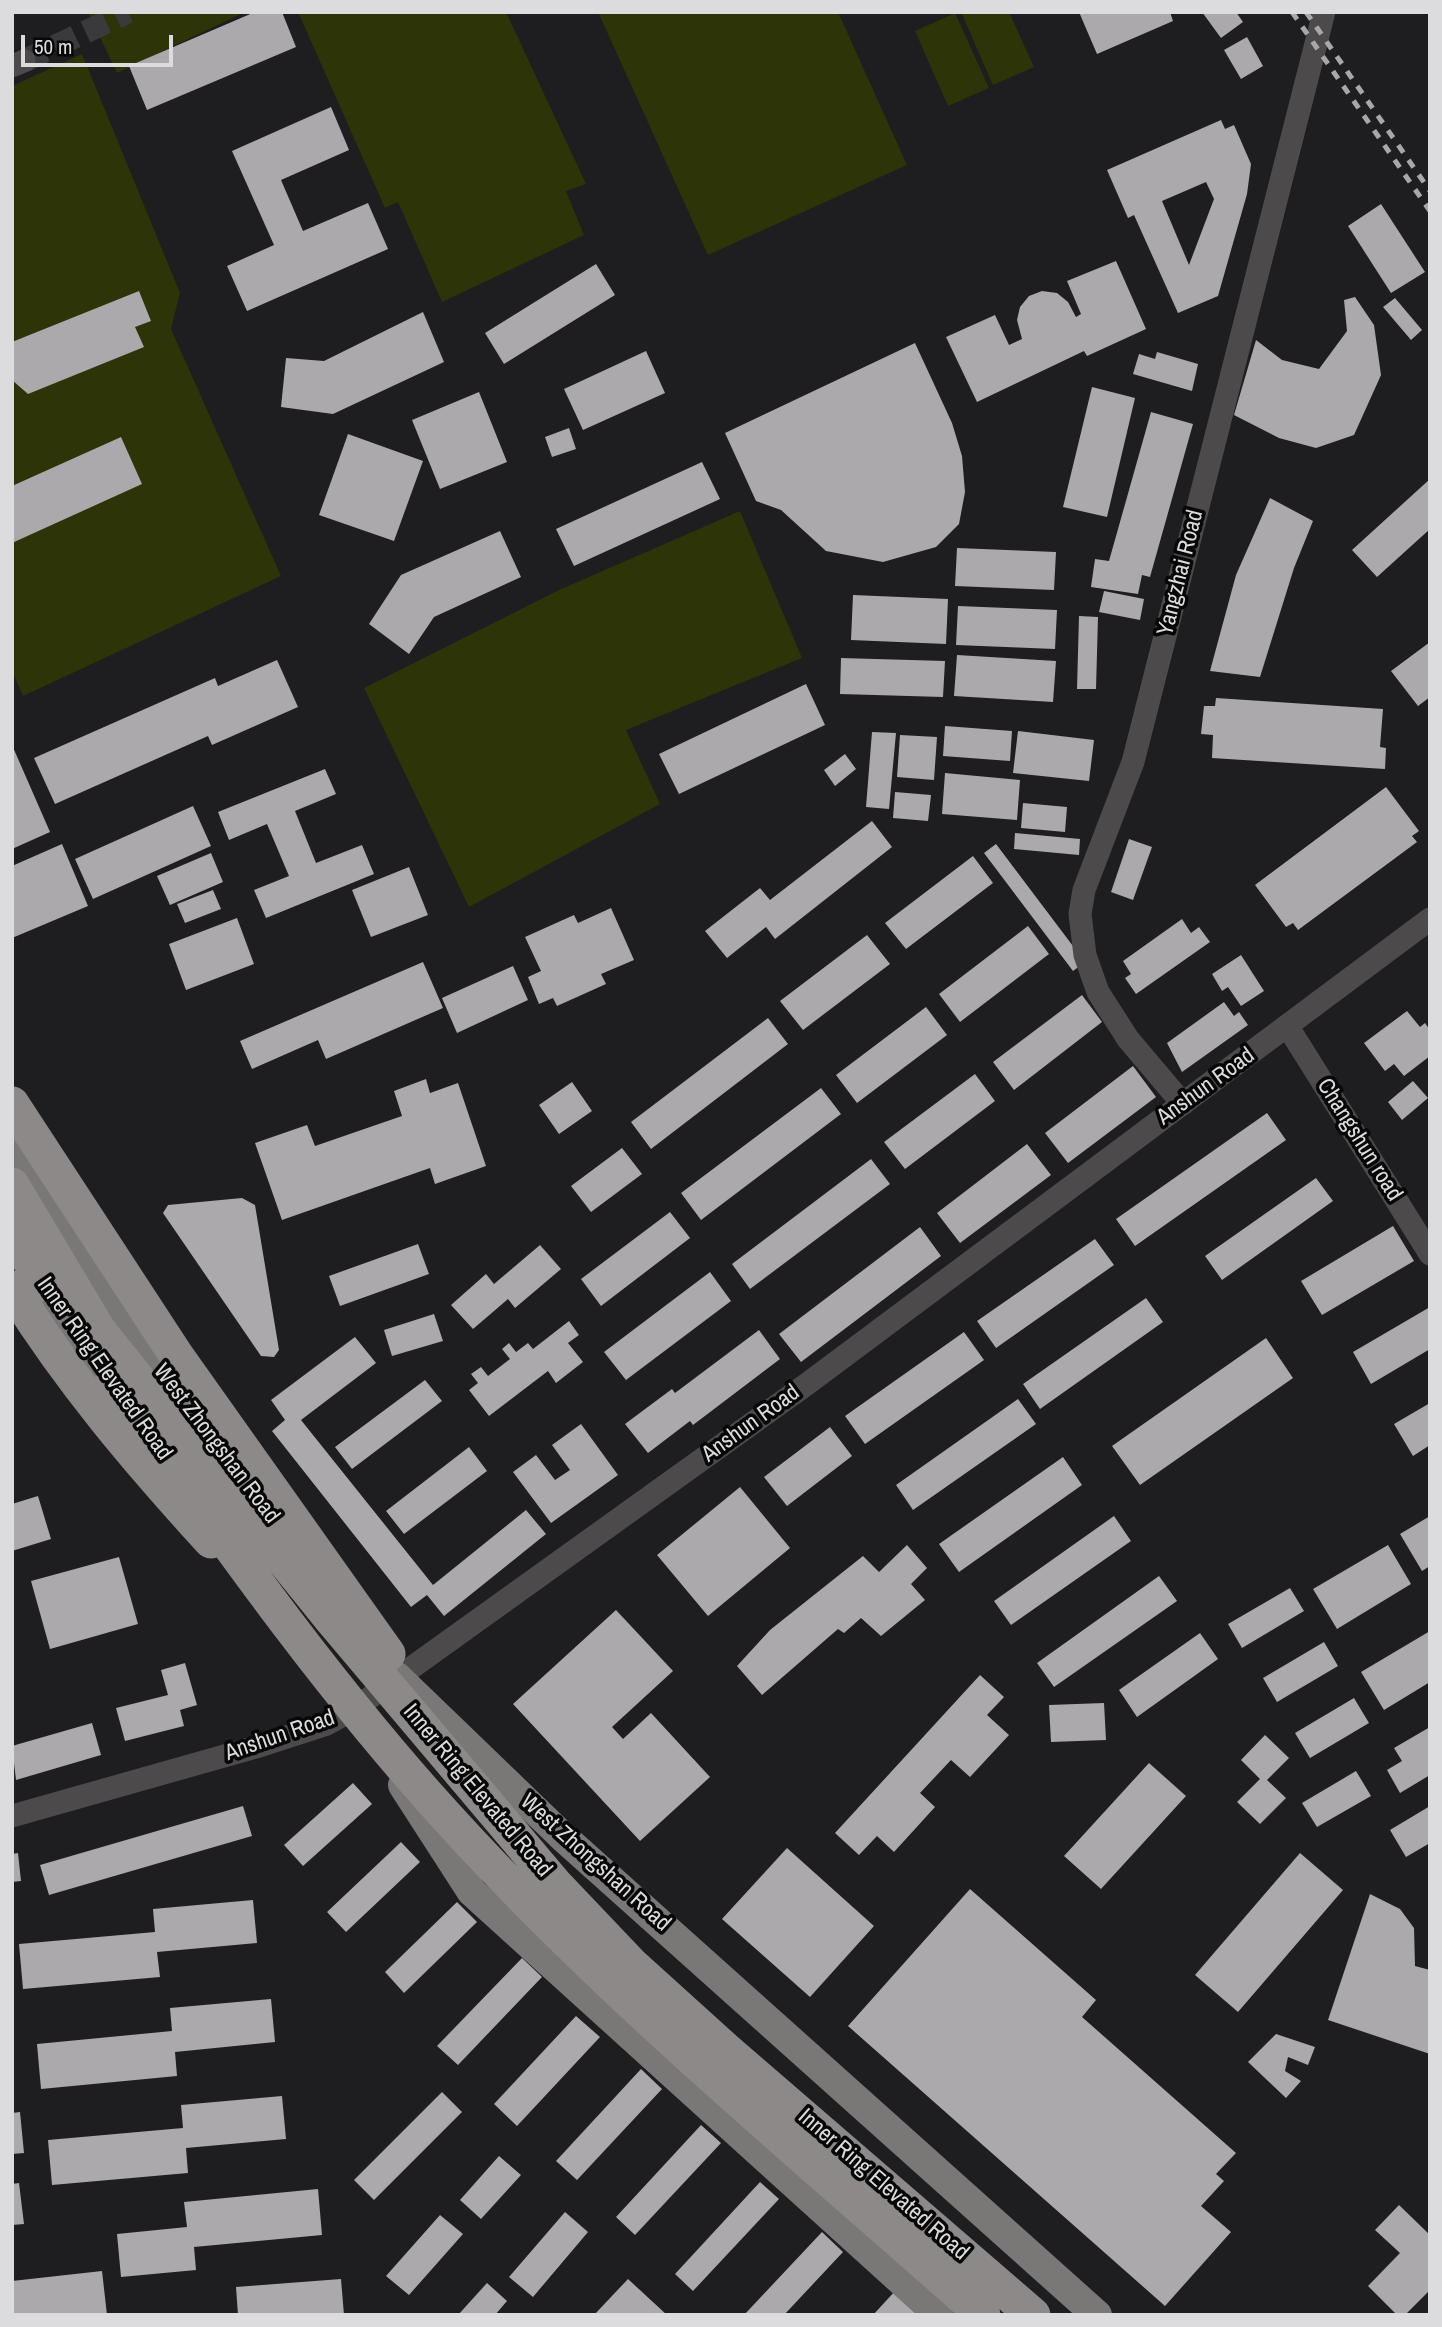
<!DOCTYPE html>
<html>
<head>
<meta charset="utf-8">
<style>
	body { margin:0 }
	#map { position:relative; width:1442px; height:2327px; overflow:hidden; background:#1e1d1f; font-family:"Archivo Narrow",sans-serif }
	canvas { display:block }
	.frame { position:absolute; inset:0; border:14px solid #dcdbdd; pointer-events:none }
	.scale { position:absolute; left:21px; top:35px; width:152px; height:32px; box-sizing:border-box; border:4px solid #dcdbdd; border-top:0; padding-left:9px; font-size:21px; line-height:24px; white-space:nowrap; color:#dcdbdd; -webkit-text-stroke:5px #080708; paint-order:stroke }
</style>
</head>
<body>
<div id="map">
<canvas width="1442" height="2327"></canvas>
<div class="frame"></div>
<div class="scale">50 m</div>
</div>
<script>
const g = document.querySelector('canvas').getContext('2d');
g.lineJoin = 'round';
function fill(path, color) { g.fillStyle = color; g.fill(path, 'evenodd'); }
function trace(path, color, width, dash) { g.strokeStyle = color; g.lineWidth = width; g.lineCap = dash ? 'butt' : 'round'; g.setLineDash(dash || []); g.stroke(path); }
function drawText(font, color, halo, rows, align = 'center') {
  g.font = font + ' "Archivo Narrow",sans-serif'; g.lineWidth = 7; g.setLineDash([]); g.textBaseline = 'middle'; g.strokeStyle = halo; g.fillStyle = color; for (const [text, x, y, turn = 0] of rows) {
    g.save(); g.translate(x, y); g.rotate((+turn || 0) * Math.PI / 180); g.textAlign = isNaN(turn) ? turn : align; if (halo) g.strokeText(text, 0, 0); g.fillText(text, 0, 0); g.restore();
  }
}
fill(new Path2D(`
	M88,12H245L117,73Z
	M298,12H506L586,184L566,191L584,235L442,302L398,202L385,208Z
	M598,12H838L907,165L708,255Z
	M961,12H1009L1034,67L993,85Z
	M955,13L989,88L948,106L915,31Z
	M82,54L180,293L171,329L281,576L23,696L12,671V86Z
	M740,511L802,658L626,730L660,804L469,907L364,688L559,590Z`), '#2d3408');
fill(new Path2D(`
	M255,12H282L296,47L147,110L129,66Z
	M1079,12H1170L1173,21L1097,54Z
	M1202,12H1236L1243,22L1221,38Z
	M1247,37L1263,66L1241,79L1224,50Z
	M331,107L349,150L281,180L303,231L368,203L388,249L247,311L227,266L274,245L232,151Z
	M1221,120L1225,129L1234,125L1251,164L1247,194L1218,296L1178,313L1134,215L1128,218L1107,170ZM1206,182L1214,199L1189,265L1162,201Z
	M1381,204L1425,272L1391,293L1348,226Z
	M1116,261L1146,329L1087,356L1084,351L977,402L946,337L995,315L1009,345L1022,339L1017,320L1020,307L1029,296L1042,291L1057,293L1068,302L1076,317L1081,314L1067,281Z
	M596,264L615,295L504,364L485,333Z
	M139,291L151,321L135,327L144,347L28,394L12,380V342Z
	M1355,297L1374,325L1381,375L1354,435L1316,448L1279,438L1234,415L1256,340L1282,360L1319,369L1347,331L1344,300Z
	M1395,298L1422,330L1411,340L1383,307Z
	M423,312L444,362L333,414L281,407L286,358L324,361Z
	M915,343L952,423L962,456L965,492L959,524L936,547L883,562L826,551L781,510L756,501L725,433Z
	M646,351L665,393L583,430L564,389Z
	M1157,352L1198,364L1192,391L1133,374L1139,354L1155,359Z
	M1092,387L1135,398L1107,517L1063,507Z
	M479,392L507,462L440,489L412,420Z
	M1151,412L1193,424L1150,577L1142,575L1138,594L1091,587L1095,559L1109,561Z
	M569,428L576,449L552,457L545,437Z
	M348,434L423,461L394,541L319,515Z
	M121,437L142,484L12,543V486Z
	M702,462L720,499L574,566L556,529Z
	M1430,479V529L1377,577L1352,550Z
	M1270,498L1313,521L1294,568L1260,677L1210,671L1236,575Z
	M500,531L521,577L434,617L409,654L369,624L401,575Z
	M957,548L1056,552L1054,590L955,586Z
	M1104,591L1144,599L1140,620L1099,612Z
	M853,595L948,599L946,644L851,640Z
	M958,606L1057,610L1055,649L956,645Z
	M1079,616L1098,617L1096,689H1077Z
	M1430,642V697L1418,706L1391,671Z
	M957,655L1056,661L1053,702L954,696Z
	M841,658L945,661L943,697L840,694Z
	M277,660L298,707L212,745L208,736L55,804L34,758L215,678L218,686Z
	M806,684L825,725L679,794L659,754Z
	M1216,698L1383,709L1380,747L1386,748L1385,769L1212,758L1213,735L1201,734L1204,706H1215Z
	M945,726L1012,731L1010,761L943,756Z
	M1018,731L1094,740L1089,781L1013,773Z
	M872,732L896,733L889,809L866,807Z
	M900,735L937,737L934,780L897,777Z
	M12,745L50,832L12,849Z
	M845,754L856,769L835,786L824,770Z
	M325,769L336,794L295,811L316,863L362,845L374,874L266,918L254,890L289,876L267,824L229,840L218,812Z
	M945,773L1020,780L1017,820L942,814Z
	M1386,787L1419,831L1412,836L1417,842L1298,930L1293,923L1286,927L1255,885Z
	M895,792L931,795L928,821L893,818Z
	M1023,803L1067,807L1065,832L1021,828Z
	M193,806L211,846L93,899L75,859Z
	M872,821L892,847L775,939L766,927L727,958L705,931L760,888L770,900Z
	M1015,833L1080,839L1079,855L1014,849Z
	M1129,839L1152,847L1133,900L1111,892Z
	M62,844L88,906L12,938V866Z
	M996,844L1085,962L1073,971L984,853Z
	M211,853L223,882L170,905L157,876Z
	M973,856L993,883L906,949L885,923Z
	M409,867L428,915L371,937L352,890Z
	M213,890L221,909L185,923L177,904Z
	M611,908L634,960L601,974L606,984L557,1006L553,998L539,1004L528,977L541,971L525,937L574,915L578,923Z
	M237,918L254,964L186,990L169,944Z
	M1182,919L1191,933L1199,927L1210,942L1136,994L1125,978L1131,974L1123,961Z
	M1028,926L1049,954L960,1022L939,994Z
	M867,935L890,964L803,1030L780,1001Z
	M1241,955L1264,991L1241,1006L1228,987L1222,991L1212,974Z
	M423,962L443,1008L326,1059L318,1040L252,1069L240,1041Z
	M513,966L528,1000L457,1033L442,998Z
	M1082,995L1102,1022L1014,1090L993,1062Z
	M1224,1002L1234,1016L1239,1012L1248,1025L1182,1072L1167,1043Z
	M926,1007L947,1035L857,1103L836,1075Z
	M1407,1011L1420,1027L1425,1023L1430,1030V1056L1404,1076L1394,1064L1385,1071L1364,1043Z
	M768,1018L788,1044L651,1149L631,1122Z
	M1133,1066L1156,1097L1068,1163L1045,1133Z
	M975,1074L995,1101L905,1169L884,1142Z
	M426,1079L430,1093L458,1083L486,1166L435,1184L430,1168L282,1220L255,1143L307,1125L315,1146L402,1116L394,1091Z
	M1413,1081L1428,1098L1402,1120L1388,1102Z
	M572,1082L592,1111L559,1134L539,1105Z
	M821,1088L841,1114L701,1220L681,1193Z
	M1267,1113L1286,1140L1135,1246L1116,1219Z
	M1027,1144L1051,1175L960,1243L937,1213Z
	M622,1148L642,1174L591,1212L571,1186Z
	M871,1159L890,1184L750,1289L732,1264Z
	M1316,1178L1333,1201L1222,1280L1205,1256Z
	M242,1198L255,1205L279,1350L274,1357L261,1356L163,1213L168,1205Z
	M670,1212L690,1238L601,1306L581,1279Z
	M1393,1226L1414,1261L1322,1315L1301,1281Z
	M920,1227L941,1256L801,1362L779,1334Z
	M1095,1239L1114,1265L996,1348L977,1321Z
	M418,1244L429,1274L340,1306L329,1276Z
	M540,1245L561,1269L515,1308L508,1299L473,1329L451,1305L486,1274L494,1284Z
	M710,1272L731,1301L626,1380L604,1352Z
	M1146,1298L1163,1322L1040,1409L1023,1384Z
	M1430,1307V1349L1371,1384L1353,1352Z
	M434,1314L443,1341L392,1356L384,1330Z
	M569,1321L579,1335L568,1343L583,1362L556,1383L548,1371L489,1416L469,1390L478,1383L471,1374L481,1367L488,1376L510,1359L502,1349L509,1343L516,1352L528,1343L533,1349Z
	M759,1330L780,1359L693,1425L690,1421L648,1453L625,1424L672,1389L675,1393Z
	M964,1332L984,1360L865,1444L845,1416Z
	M355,1337L376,1363L301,1420L433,1585L526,1510L546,1534L444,1616L427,1595L411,1607L272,1431L285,1420L271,1400Z
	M1266,1338L1293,1378L1140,1485L1112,1446Z
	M425,1380L442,1401L352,1469L335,1447Z
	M1018,1399L1036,1424L913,1510L896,1485Z
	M1430,1403V1445L1413,1456L1394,1424Z
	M581,1424L618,1475L551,1523L513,1472L536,1455L555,1480L570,1470L552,1445Z
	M830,1427L852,1456L787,1506L764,1477Z
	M469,1447L487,1471L404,1534L386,1511Z
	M1063,1457L1082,1485L959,1572L939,1544Z
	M740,1487L790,1548L708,1616L657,1555Z
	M38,1496L51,1539L12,1551V1504Z
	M1114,1516L1131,1541L1011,1625L994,1601Z
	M1430,1516V1566L1422,1571L1400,1534Z
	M907,1545L927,1568L911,1584L925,1600L881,1636L861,1618L844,1633L838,1629L762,1695L737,1666L770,1630L863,1556L879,1572Z
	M1388,1545L1411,1584L1337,1629L1313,1589Z
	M119,1557L138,1624L50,1649L31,1581Z
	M1159,1576L1177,1601L1054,1687L1037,1663Z
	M1290,1588L1304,1611L1242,1648L1228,1624Z
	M616,1610L673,1671L612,1727L623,1739L651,1713L710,1777L640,1841L513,1704Z
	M1430,1631V1682L1384,1710L1361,1672Z
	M1200,1633L1218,1659L1137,1717L1119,1690Z
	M1324,1642L1338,1666L1277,1702L1263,1678Z
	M185,1663L197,1705L180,1710L184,1726L125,1741L116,1708L168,1695L161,1670Z
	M980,1675L1004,1697L987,1715L1009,1735L970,1777L951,1760L920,1793L935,1807L894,1852L877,1836L859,1855L835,1833Z
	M1354,1698L1369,1723L1310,1758L1295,1733Z
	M1104,1703L1106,1740L1051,1742L1049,1705Z
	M92,1723L101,1755L16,1780L12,1746Z
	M1430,1727V1775L1400,1793L1387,1770L1402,1761L1394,1748Z
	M1265,1735L1289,1758L1267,1780L1286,1798L1260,1824L1237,1802L1260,1779L1241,1760Z
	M1149,1763L1186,1796L1101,1889L1064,1856Z
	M1356,1771L1371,1796L1317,1827L1302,1803Z
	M353,1783L372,1804L303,1866L284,1845Z
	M243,1806L252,1836L49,1895L40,1865Z
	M1430,1806V1843L1406,1857L1390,1830Z
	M401,1842L420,1862L346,1932L327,1912Z
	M787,1848L874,1926L810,1997L722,1919Z
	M18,1853L21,1881L12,1882V1854Z
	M1300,1853L1343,1890L1238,2012L1195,1975Z
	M970,1889L1096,2000L1082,2017L1236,2153L1216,2174L1224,2181L1201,2206L1231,2232L1165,2306L848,2026Z
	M1370,1894L1400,1909L1414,1928L1415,1966L1430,1970V2054L1328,2020Z
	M253,1900L257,1943L157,1952L160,1977L23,1989L19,1944L155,1932L153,1909Z
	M457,1902L477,1922L404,1993L385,1972Z
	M522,1958L542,1977L458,2065L437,2046Z
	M271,1999L275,2042L175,2052L177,2076L41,2089L37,2044L172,2031L170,2008Z
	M576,2016L600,2037L517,2126L494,2104Z
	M1276,2034L1315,2047L1308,2065L1288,2057L1285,2071L1301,2081L1286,2098L1248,2062Z
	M641,2069L662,2089L577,2180L556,2161Z
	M442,2092L462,2112L374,2200L354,2180Z
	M282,2096L286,2139L186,2148L188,2173L52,2185L48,2140L183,2128L181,2105Z
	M20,2112L24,2153L12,2154V2113Z
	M701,2125L721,2143L635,2235L616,2217Z
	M499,2156L521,2175L481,2219L460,2200Z
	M760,2182L779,2199L693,2291L675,2274Z
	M19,2183L24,2224L12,2225V2184Z
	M318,2189L322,2235L194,2247L196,2270L121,2277L117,2234L187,2227L184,2202Z
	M1399,2205L1430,2235V2290L1405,2315H1397L1368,2286L1400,2253L1375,2230Z
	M565,2212L588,2232L533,2297L509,2277Z
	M440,2215L463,2234L409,2295L386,2276Z
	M822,2232L843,2252L784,2315H744Z
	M102,2271L107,2315H12V2281Z
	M341,2279L344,2315H238L236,2287Z
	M628,2279L667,2315H594Z
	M487,2283L507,2301L495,2315H458Z
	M896,2290L917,2315H873Z`), '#aba9ac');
trace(new Path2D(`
	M24,61L128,12`), '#3a3a3c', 23, [23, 11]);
trace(new Path2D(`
	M12,66L24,61
	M1288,1027L1430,1254
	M1183,1104L1128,1039L1098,992L1085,955L1080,914L1084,890L1133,762L1324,12
	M12,1816L256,1747L327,1724L354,1709L807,1384L1430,919`), '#4c4a4a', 23);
trace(new Path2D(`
	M12,1148L129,1327L273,1520
	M33,1266L123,1403
	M397,1677L563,1837L1097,2315
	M403,1785L472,1892L939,2315`), '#7a7777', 30);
trace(new Path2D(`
	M12,1288C69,1380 138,1461 211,1541`), '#8c8988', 35);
trace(new Path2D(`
	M1292,12L1430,211
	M1306,12L1430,191`), '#a8a7a9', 5, [9, 9]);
trace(new Path2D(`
	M12,1104L178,1358L388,1654
	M12,1185L99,1331L332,1620L555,1884L632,1965L726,2050L1033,2315
	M12,1234L45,1284
	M112,1382C218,1530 323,1681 446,1816C610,1997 801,2153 983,2315`), '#8c8988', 35);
drawText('23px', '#dcdbdd', '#080708', [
	["Yangzhai Road",1181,573,-76],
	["Anshun Road",1206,1087,-36],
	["Changshun road",1359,1140,58],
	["Inner Ring Elevated Road",104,1369,55],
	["Anshun Road",751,1424,-36],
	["West Zhongshan Road",216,1444,53],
	["Anshun Road",280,1736,-19],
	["Inner Ring Elevated Road",477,1791,50],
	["West Zhongshan Road",595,1863,42],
	["Inner Ring Elevated Road",883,2185,41]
]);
</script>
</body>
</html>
